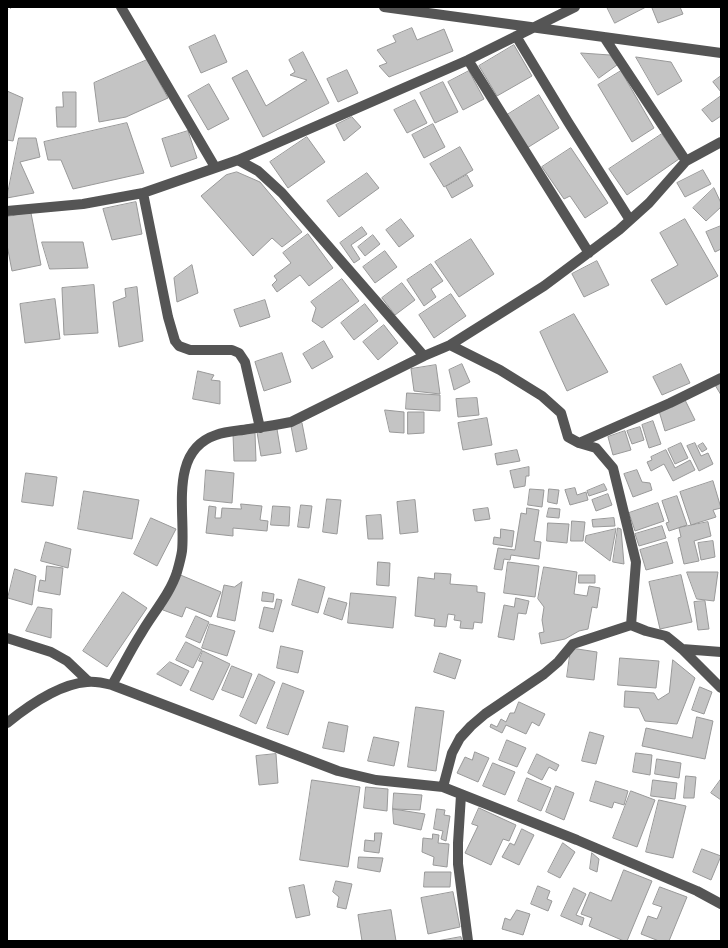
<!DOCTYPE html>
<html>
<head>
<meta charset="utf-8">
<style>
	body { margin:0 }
	#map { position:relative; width:728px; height:948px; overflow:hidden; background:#fff; font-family:"Roboto Condensed",sans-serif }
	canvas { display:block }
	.frame { position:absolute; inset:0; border:8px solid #000; pointer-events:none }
</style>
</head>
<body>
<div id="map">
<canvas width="728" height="948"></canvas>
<div class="frame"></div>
</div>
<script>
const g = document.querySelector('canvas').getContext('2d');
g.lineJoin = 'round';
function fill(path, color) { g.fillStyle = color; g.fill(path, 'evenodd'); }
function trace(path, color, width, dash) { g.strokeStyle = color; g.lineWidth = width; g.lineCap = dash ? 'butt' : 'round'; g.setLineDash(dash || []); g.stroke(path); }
const building = new Path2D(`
	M607,7H646L615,23Z
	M655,7H680L683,14L658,23L652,8Z
	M412,28L417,40L444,29L453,51L389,77L379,66L387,63L377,50L396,42L393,36Z
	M215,35L227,62L201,73L189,47Z
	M514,45L532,76L497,96L479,66Z
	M303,52L329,103L263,137L232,78L247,70L266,106L307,80L290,75L295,72L289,60Z
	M581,53L610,55L617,65L599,78Z
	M636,57L671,62L682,81L658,95Z
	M147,60L168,98L126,117L99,122L94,83Z
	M347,70L358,93L338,102L327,79Z
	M469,71L484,99L463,110L448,82Z
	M621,71L654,128L632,142L598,85Z
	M721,76V92L713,82Z
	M443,82L458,112L435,123L420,93Z
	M209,84L229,119L208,130L188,96Z
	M7,91L23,98L13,141L7,140Z
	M63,92H76V127H57L56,107H63Z
	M539,95L559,128L527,148L507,115Z
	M721,96V116L712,122L702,110Z
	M415,100L427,123L407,133L394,110Z
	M352,117L361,127L344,141L336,125Z
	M127,123L144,173L73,189L61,160H48L44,142Z
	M433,124L445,147L424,158L412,135Z
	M188,131L197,158L171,167L162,139Z
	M662,134L679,159L627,195L609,169Z
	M307,137L325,162L288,188L270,162Z
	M19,138H36L40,157L20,162L34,193L7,198Z
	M460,147L473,170L444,187L430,164Z
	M571,148L608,203L585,218L570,196L564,199L542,167Z
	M703,170L711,184L685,197L677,183Z
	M237,172L260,182L302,232L282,247L272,238L253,256L201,196L226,175Z
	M367,173L379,188L339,217L327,201Z
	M467,175L473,186L452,198L446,187Z
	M714,188L721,203V207L706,221L693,208Z
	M136,202L142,234L112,240L103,209Z
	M31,213L41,265L12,271L7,245V217Z
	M401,219L414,236L399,247L386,230Z
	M685,219L718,276L666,305L651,280L678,265L660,233Z
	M721,226V249L715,252L706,232Z
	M362,227L367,234L351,245L360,259L354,263L340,243Z
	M308,234L333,268L309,286L300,275L277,292L272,285L277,280L274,276L291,263L283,253Z
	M373,235L380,244L365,256L358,247Z
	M471,239L494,274L459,297L435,262Z
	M42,242H83L88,268L50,269Z
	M385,251L397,267L375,283L363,267Z
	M597,261L609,285L584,297L572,274Z
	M431,264L443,281L431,289L436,297L424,306L407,280Z
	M192,265L198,293L177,302L174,278Z
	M342,279L359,301L322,328L312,321L316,308L311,302Z
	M402,283L415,300L395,315L382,298Z
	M94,285L98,333L64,335L62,288Z
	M137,287L143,341L119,347L113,302L126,297L125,289Z
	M451,294L466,316L434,338L419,315Z
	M55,299L60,339L25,343L20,304Z
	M265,300L270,317L240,327L234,310Z
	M365,304L378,321L354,340L341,323Z
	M574,314L608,372L567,391L540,332Z
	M384,325L398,343L378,360L363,342Z
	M324,341L333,357L312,369L303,354Z
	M282,353L291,382L264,391L255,362Z
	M462,364L470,382L454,390L449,370Z
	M681,364L690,383L662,395L653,377Z
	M436,365L440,394L414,391L411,369Z
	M198,371L214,375L211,380L220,381V404L193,399Z
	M721,381V395L715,385Z
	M407,393L440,395V411L406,409Z
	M477,398L479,415L458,417L456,399Z
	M685,400L695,420L665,431L659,411Z
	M385,410L404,412V433L390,432Z
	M408,412H424V433L408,434Z
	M487,418L492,445L463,450L458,423Z
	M653,421L661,444L649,448L642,425Z
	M302,423L307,449L296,452L291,426Z
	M640,427L644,440L632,444L627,431Z
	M277,429L281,453L261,456L257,432Z
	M625,431L631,450L613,455L608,437Z
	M255,433L256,461H234L233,434Z
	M681,443L688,458L675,464L668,449Z
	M695,443L701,456L708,453L713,464L699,471L687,446Z
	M703,443L707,449L702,452L698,446Z
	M517,450L520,461L497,465L495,454Z
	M666,450L675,468L690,460L695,470L673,481L664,464L651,471L647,462L652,460L651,457Z
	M529,467V476H526L525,486L514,488L510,471Z
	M206,470L234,473L232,503L204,500Z
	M637,470L642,482L650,483L652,490L633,497L624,474Z
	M26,473L57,477L53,506L22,502Z
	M713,481L721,508L713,510L716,517L691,525L680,492Z
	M604,484L607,490L589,496L587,491Z
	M575,488L577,495L586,492L588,500L570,505L565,490Z
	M530,489L544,490L542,507L528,505Z
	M549,489L559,490L557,504L548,502Z
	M84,491L139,500L132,539L78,529Z
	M608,494L612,505L596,511L592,500Z
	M677,496L687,525L669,531L666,523L669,522L662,501Z
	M327,499L341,500L337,534L323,532Z
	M415,500L418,532L400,534L397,502Z
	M658,503L664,521L635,531L629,513Z
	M241,504L262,506L260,520L268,521L267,531L233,528V536L206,533L209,506L216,507L215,518H221L222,508L241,509Z
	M301,505L312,506L309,528L298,527Z
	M273,506L290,507L289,526L271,525Z
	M488,508L490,519L475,521L473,510Z
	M527,508L539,510L534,541L541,542L539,559L511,555L510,560L504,559L502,570L494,569L498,548L515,550L521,513L526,514Z
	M549,508L560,509L559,518L547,517Z
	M381,515L383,539H368L366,516Z
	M151,518L176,529L157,566L134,554Z
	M614,518L615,526L593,527L592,520Z
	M572,521L585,522L583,541H571Z
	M708,522L711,536L694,541L699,561L684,564L678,538L681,537L679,528Z
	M548,523L569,524L567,543L547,541Z
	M662,526L666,538L639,546L635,534Z
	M618,528L621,529L624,564L613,562Z
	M501,529L514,531L512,547L493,544L494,537L500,538Z
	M616,529L610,561L585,542L586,536Z
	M713,541L715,557L701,560L698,543Z
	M46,542L71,549L68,568L41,561Z
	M667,542L673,563L646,570L640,550Z
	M378,562L390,563L389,586L377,585Z
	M508,562L539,566L535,597L504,593Z
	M47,566L63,568L60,595L38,591L40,580L45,581Z
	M544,567L577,572L574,594L587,596L589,586L600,588L597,608L592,607L588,629L579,631L565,639L541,644L539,633L544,632L542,620L544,607L538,599Z
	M15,569L36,576L32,605L8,598Z
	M687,572H718L714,601L697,599Z
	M435,573L451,574L450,584L477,586V592L485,593L482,623L474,622L473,629L460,628L461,621L454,620L455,615L448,614L446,627L434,626L435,619L415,616L418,577L434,579Z
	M178,574L221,592L211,617L186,607L182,617L163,610Z
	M579,575H595V583H579Z
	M681,575L692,622L660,629L649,582Z
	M299,579L325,587L318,613L292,605Z
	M242,582L235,621L217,617L224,585L234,587Z
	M123,592L147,608L107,667L83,651Z
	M263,592L274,594L273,602L262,601Z
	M351,593L396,597L393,628L348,623Z
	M329,598L347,603L342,620L324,614Z
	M516,598L529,601L526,614L518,613L514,640L498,637L504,605L514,607Z
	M277,599L282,600L273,632L259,628L264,607L274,609Z
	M705,601L709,629L698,630L694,602Z
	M38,607L52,609L51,638L26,631Z
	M196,616L209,622L200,643L186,637Z
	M210,624L235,631L227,656L202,648Z
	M186,642L202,650L193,668L176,660Z
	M281,646L303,651L298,673L277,668Z
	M571,648L597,652L594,680L567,677Z
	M203,651L230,664L213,700L190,690L203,662L199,661Z
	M440,653L461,660L455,679L434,672Z
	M620,658L659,661L656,688L618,685Z
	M673,660L695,678L677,724L645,721L639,708L624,707L625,691L654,693L658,700L669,693Z
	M170,662L189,671L181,686L157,674Z
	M232,666L252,674L243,698L222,690Z
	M259,674L275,682L256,724L240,716Z
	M283,683L304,691L288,735L267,728Z
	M700,687L712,692L704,714L692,710Z
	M519,702L545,714L539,726L532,722L526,734L506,725L502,733L490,727L491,724L497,727L501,719L506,722L510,713H514Z
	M416,707L444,711L436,771L408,767Z
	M697,717L713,721L705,759L642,746L646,728L692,738Z
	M329,722L348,726L344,752L323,748Z
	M590,732L604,736L596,764L582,761Z
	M374,737L399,742L394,766L368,761Z
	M507,740L526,748L517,767L499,760Z
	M475,752L489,758L478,782L457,773L465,757L472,760Z
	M636,753L652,755L650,775L633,772Z
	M276,754L278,783L259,785L256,756Z
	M537,754L559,765L556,771L549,767L542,780L528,773Z
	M657,759L681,763L679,778L655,774Z
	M493,763L515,772L505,795L483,786Z
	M686,776L696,777L694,798H684Z
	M527,778L551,788L541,811L518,801Z
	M721,779V800L711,793Z
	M312,780L360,787L348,867L300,860Z
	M653,780L677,783L675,799L651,796Z
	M596,781L628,791L624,805L614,802L612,808L590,801Z
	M556,786L574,793L564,820L546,812Z
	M366,787L388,789L387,811L364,808Z
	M631,791L655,800L637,847L613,838Z
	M394,793L422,795L420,810L393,809Z
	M659,800L686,806L673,858L646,852Z
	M479,808L516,825L509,841L503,839L491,865L465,853L478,826L472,824Z
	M393,809L425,814L421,830L394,824Z
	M437,809L445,810L444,815L450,816L446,841L441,839L443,831L434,829Z
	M522,829L534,835L519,865L502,857L510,843L514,845Z
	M375,833H382L379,853L364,851L365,840L374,841Z
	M433,834L439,835L438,843L449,844L447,867L433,865L434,857L422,852L423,838L432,839Z
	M563,843L575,852L560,878L548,872Z
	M702,849L721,856L711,880L693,872Z
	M592,853L599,859L597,872L590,869Z
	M359,857L383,858L380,872L358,868Z
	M624,870L652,881L627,941H624L589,926L592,918L581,914L590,892L611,901Z
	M425,872H451L450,887H424Z
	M336,881L352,884L346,909L337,907L339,897L333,892Z
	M304,885L310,915L296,918L289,888Z
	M538,886L550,891L547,899L552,901L548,911L531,904Z
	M660,887L687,897L669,941H659L641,934L648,916L657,919L662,907L653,904Z
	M574,888L586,894L576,915L584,918L582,925L561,916Z
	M453,892L460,927L428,934L421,898Z
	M391,910L396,941H362L358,915Z
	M517,910L530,914L523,935L502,929L505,918L510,920Z
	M461,937L462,941H437Z`);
fill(building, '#c4c4c4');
trace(building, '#999', 1);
trace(new Path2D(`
	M7,9L11,7`), '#777', 2.5, [1, 2]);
trace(new Path2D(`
	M121,7L215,167
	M384,7L721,53
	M516,36L568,122L630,220
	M604,37L686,161
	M468,60L589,253
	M238,160L468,60L575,7
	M143,193L168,317L175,341L179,346L190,350H232L239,353L245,362L260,428
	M7,211L83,204L143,193L238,160L258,171L282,193L424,356L450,345L544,286L619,230L649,203L686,161L721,142
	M450,345L500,370L542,396L561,413L568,437L579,443L596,448L613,468L636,562L631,625
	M579,443L670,403L721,378
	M7,638L51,652L67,661L88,681
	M682,649L721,652
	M112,685C122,668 131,649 142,632C153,613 170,594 177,572C179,565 181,558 182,551C186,514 168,451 216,435C227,431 238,431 249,429C263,427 277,425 291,422L424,356
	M7,723C28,706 59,684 87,682C95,681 104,683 112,685L338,771L376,780L443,787L577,840L697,891L721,904
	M443,787L452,753L460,738L471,726L485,714L544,674L558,662L573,644L631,625L646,631L666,636L682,649L721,688
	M461,795L458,843V864L468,941`), '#555', 10);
</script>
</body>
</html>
